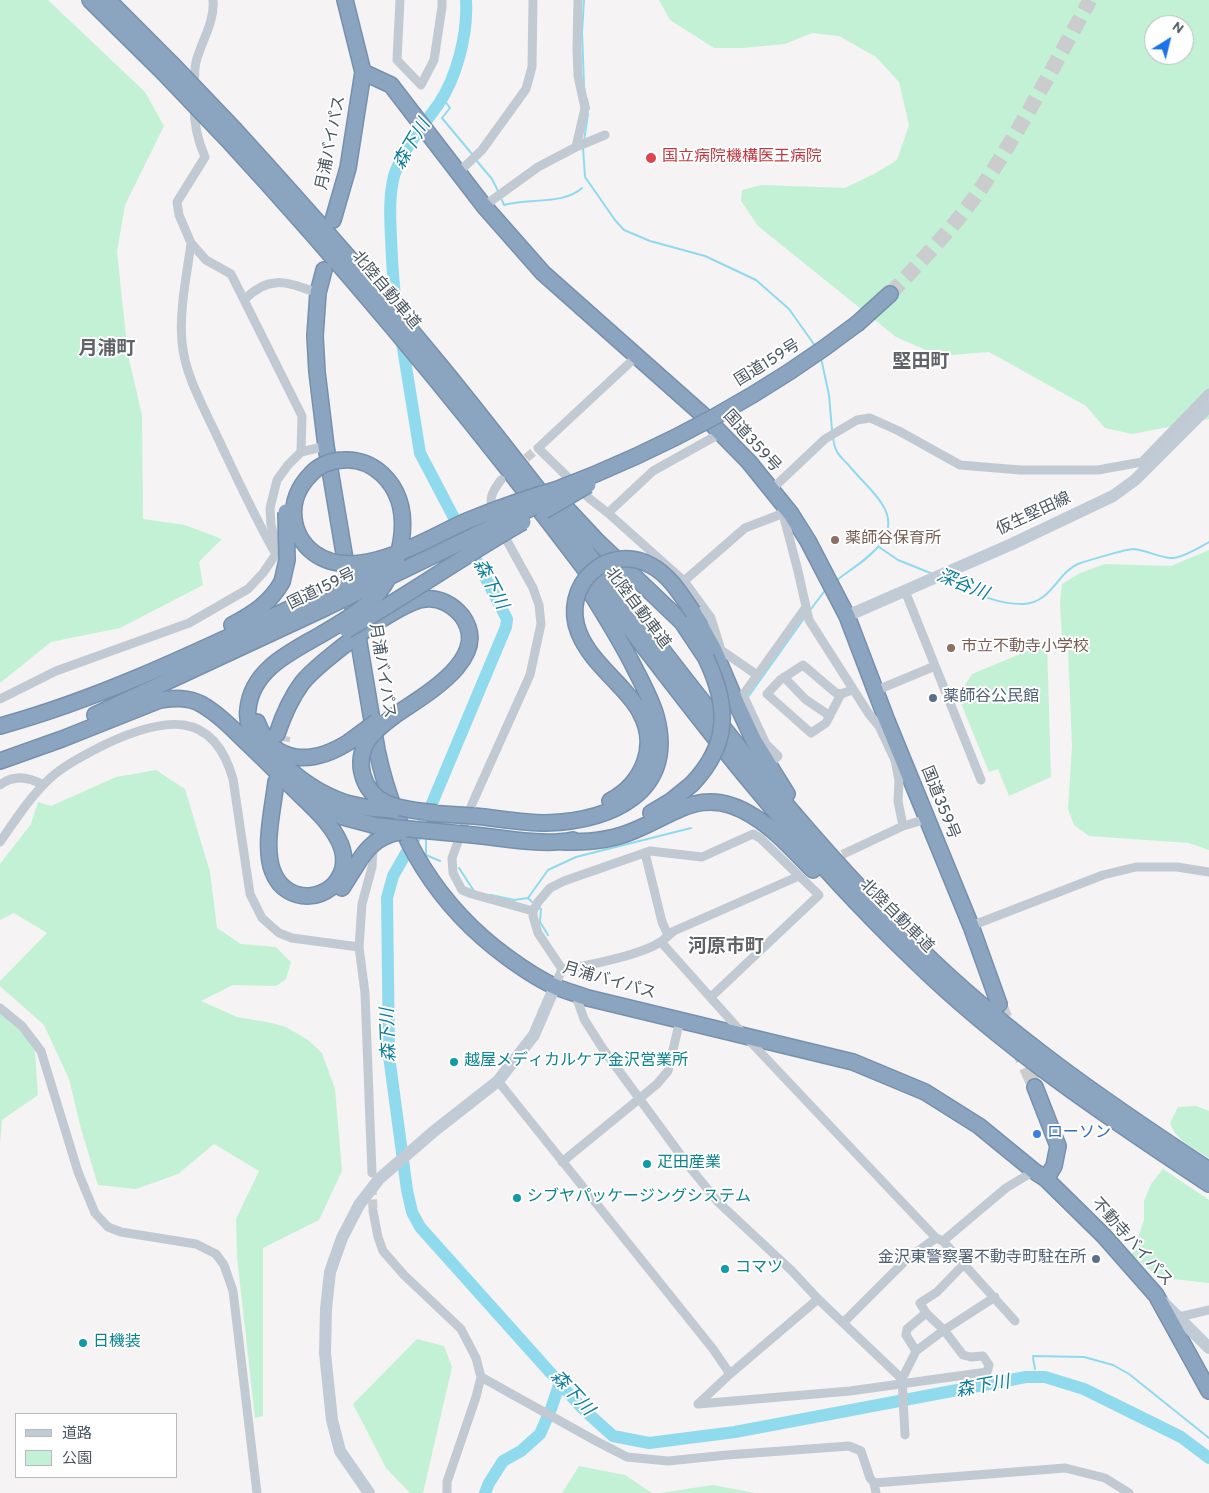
<!DOCTYPE html>
<html>
<head>
<meta charset="utf-8">
<style>
	body { margin:0 }
	#map { position:relative; width:1209px; height:1493px; overflow:hidden; background:#f5f3f3; font-family:Overpass,"Noto Sans JP",sans-serif }
	canvas { display:block }
	.legend { position:absolute; left:15px; top:1413px; width:162px; height:65px; box-sizing:border-box; background:#fff; border:1px solid #b7bbc0; margin:0; padding:6px 9px; list-style:none; font-size:15px; color:#4a5661 }
	.legend li { display:flex; align-items:center; gap:10px; height:25px }
	.legend b { width:25px; border:1px solid #b7bbc0 }
	.north { position:absolute; left:1144px; top:15px; width:50px; height:50px; box-sizing:border-box; background:#fff; border:1px solid #b7bbc0; border-radius:50%; rotate:36deg; font-size:14px; font-weight:700; line-height:20px; text-align:center; color:#4a5661 }
	.north::after { content:''; display:block; margin:auto; width:18px; height:22px; background:#1a73e8; clip-path:polygon(50% 0,100% 100%,50% 72%,0 100%) }
</style>
</head>
<body>
<div id="map">
<canvas width="1209" height="1493"></canvas>
<ul class="legend">
<li><b style="height:6px;background:#c1cbd6"></b>道路</li>
<li><b style="height:14px;background:#c3f1d5"></b>公園</li>
</ul>
<div class="north">N</div>
</div>
<script>
const g = document.querySelector('canvas').getContext('2d');
g.lineJoin = 'round';
function fill(path, color) { g.fillStyle = color; g.fill(path, 'evenodd'); }
function trace(path, color, width, dash) { g.strokeStyle = color; g.lineWidth = width; g.lineCap = dash ? 'butt' : 'round'; g.setLineDash(dash || []); g.stroke(path); }
function drawText(font, color, halo, rows, align = 'center') {
  g.font = font + ' Overpass,"Noto Sans JP",sans-serif'; g.lineWidth = 4; g.setLineDash([]); g.textBaseline = 'middle'; g.strokeStyle = halo; g.fillStyle = color; for (const [text, x, y, turn = 0] of rows) {
    g.save(); g.translate(x, y); g.rotate((+turn || 0) * Math.PI / 180); g.textAlign = isNaN(turn) ? turn : align; if (halo) g.strokeText(text, 0, 0); g.fillText(text, 0, 0); g.restore();
  }
}
fill(new Path2D(`
	M0,0H48L145,92L164,126L125,205L117,252L128,355L142,415L143,519L185,525L222,539L199,562L203,585L120,628L51,642L0,683Z
	M659,0H1209V419L1132,434L1105,428L1086,406L989,352L940,356L896,337L758,226L741,201L742,190L761,185L845,188L874,174L897,160L909,125L899,82L876,57L839,36L812,33L785,44L743,48H714L670,20ZM1154,25H1184V55H1154Z
	M1209,550V850L1189,843L1089,836L1074,825L1068,809L1072,746L1068,647L1062,639L1060,602L1062,584L1080,573L1105,564L1171,566Z
	M1047,643L1051,777L1009,796L998,769L989,772L958,696L972,674Z
	M156,770L185,789L210,872L217,928L241,944L276,947L291,962L286,979L276,986L233,985L201,1001L237,1017L272,1023L286,1027L308,1040L322,1053L335,1089L342,1171L319,1220L263,1248V1416L255,1418L237,1257L236,1219L259,1171L214,1144L178,1174L136,1189L98,1185L81,1129L69,1079L44,1025L0,986V981L47,933L14,913L0,920V864L31,824L38,802L51,806L116,777Z
	M0,1003L34,1038L38,1095L2,1120L0,1144Z
	M1196,1106L1209,1111V1158C1194,1148 1176,1141 1170,1123L1178,1107Z
	M1163,1169L1209,1200V1283L1163,1278L1155,1274L1132,1255L1144,1220V1201L1151,1184Z
	M417,1339L444,1346L452,1367L423,1493H410L386,1468L353,1404Z
	M579,1466L625,1475L652,1493H562Z
	M713,1485L755,1493H660Z`), '#c3f1d5');
trace(new Path2D(`
	M584,0L582,32L584,85
	M442,97L450,108L442,118L472,154
	M587,99L589,109
	M584,141L588,114
	M583,148L585,177L615,220L624,230L650,241L705,256L756,280L789,309L816,347
	M476,160L492,179L498,191
	M501,198L504,205C528,198 564,205 582,188
	M821,358L829,395L832,430
	M833,437C835,455 841,456 852,469C861,480 875,492 882,504C905,539 860,562 837,580
	M879,547L898,560L933,574
	M944,579C969,590 995,605 1024,604C1052,602 1057,573 1078,564C1086,561 1127,549 1133,549C1146,550 1158,557 1170,558C1181,559 1200,547 1209,542
	M811,609L826,589
	M748,697L805,617
	M426,837V855L440,861
	M459,868L474,891
	M491,895L514,900L528,898L548,870L576,857L691,828
	M528,898L532,902
	M539,908L541,909L540,922L548,935
	M1033,1356L1084,1357L1113,1365L1129,1374L1209,1438
	M1033,1358L1035,1369`), '#90daee', 2);
trace(new Path2D(`
	M398,316C393,290 392,264 391,237C390,217 389,195 394,176C402,150 422,127 438,105C457,77 468,34 466,0
	M401,336L420,453L507,619L506,627L425,820L393,876L387,898L389,1056L407,1190L412,1212L420,1227L582,1408L613,1436L649,1443L735,1432L1026,1377H1045L1084,1389L1181,1437L1209,1458
	M485,1493L489,1483L503,1461L521,1451L540,1434L551,1409L560,1382`), '#90daee', 12);
trace(new Path2D(`
	M516,467L538,448
	M830,860L852,850
	M372,1186L373,1211`), '#caccce', 9, [9, 4.5]);
trace(new Path2D(`
	M890,294C923,259 957,224 984,184C1023,125 1056,62 1090,0
	M279,764L283,736
	M999,1004L1035,1087`), '#caccce', 15, [15, 8]);
const highway = new Path2D(`
	M90,0L163,72
	M108,0L171,63
	M363,72L391,85L484,206L543,273L703,415L749,462L791,514L808,541L847,616L887,721L971,926L999,1004
	M235,130C306,208 376,287 443,369C496,434 547,501 598,567C700,698 798,831 918,947C1005,1033 1107,1103 1209,1170
	M227,139C340,262 447,389 549,522C665,673 776,829 915,961C1003,1047 1106,1116 1209,1184
	M333,220L348,168L363,72L345,0
	M324,270L318,293L315,336L317,372L326,446L377,750C395,836 436,905 507,957C522,968 538,979 556,987C566,991 577,994 588,998L853,1062L925,1092L979,1126L1034,1171L1046,1179L1104,1236L1156,1295L1209,1391
	M858,323L890,294
	M554,495L596,540L682,622L706,658
	M693,612L714,650L739,709L754,741L787,794
	M232,625C253,614 270,603 282,582
	M95,715L325,608
	M257,722C274,767 314,764 349,742
	M0,726C110,696 215,643 319,595
	M277,734C283,716 290,699 302,683C318,662 399,601 425,599C439,597 453,605 462,616C493,659 422,696 394,716
	M260,749C252,737 246,723 248,709C252,669 291,652 322,634
	M276,757C296,778 319,794 346,803
	M0,761L62,739L160,700C174,698 188,697 201,704C217,713 231,727 244,740C260,755 275,770 290,785C306,801 327,818 338,839C343,848 345,858 343,868C334,903 286,906 273,872C263,848 273,808 276,782
	M312,800L343,817
	M610,801C643,783 659,746 640,712C635,702 626,693 618,684
	M651,813L671,801L692,784
	M474,816C497,818 522,823 546,823C610,821 677,793 656,716C651,699 642,683 634,667C620,639 603,612 586,585
	M473,835C504,838 542,846 573,840
	M564,842C586,842 607,841 628,833C674,816 702,783 753,816C776,830 794,851 813,870
	M342,888L361,858
	M1035,1087L1058,1146L1054,1166L1046,1179`);
trace(highway, '#7690ad', 18);
trace(new Path2D(`
	M400,0L397,60L421,85L434,60L442,7V0
	M194,87C195,79 194,70 196,62C201,42 215,22 213,0
	M194,105C194,124 197,139 205,157L177,202L179,215L191,243L206,260L231,274L302,416L301,452
	M576,147L585,108L578,76L577,48L578,0
	M459,172L482,150L526,89L532,67L533,0
	M484,206L538,167L576,147L605,135
	M191,243C187,275 179,309 182,342C185,375 202,404 216,434C235,474 253,514 274,551
	M244,300C269,274 287,282 318,293
	M637,356L538,448L590,499L608,513L684,581L711,618L721,650L757,675
	M773,494L771,490L825,439L857,420L870,418L899,431L960,465L1020,470H1098L1142,462L1209,393
	M782,510L798,571L809,620L869,714L879,726L889,727
	M608,513L653,471L721,433
	M493,514C489,498 491,493 501,480
	M501,530L533,588L539,605L541,624L530,675L472,804L452,858L453,873L462,890L472,894L533,911
	M684,581L745,528L784,513
	M905,591L981,780
	M784,677L805,699L830,716
	M875,691L935,666
	M841,694L836,693L803,665L780,680L767,694L811,733L826,723L841,694L852,690
	M0,699L56,671L189,623L248,589L263,573L276,554L275,538L271,525L270,508L277,480L288,465L301,452L326,446
	M879,726L895,760L899,780L898,801L903,826
	M775,759L778,756L766,744L743,695L806,607
	M0,785C14,774 29,777 43,785
	M0,842C16,819 33,792 55,774C71,761 90,752 108,743C163,718 213,708 233,779L250,894L262,918L279,933L292,938L359,947
	M852,850L903,826L927,819
	M645,853L662,922L668,935
	M971,926L1103,875L1136,867H1177L1209,872
	M661,942L744,1035L936,1238L943,1241L1006,1188L1034,1171
	M562,969L538,933L533,916V911L538,902L550,888L564,881L650,851L702,857L753,834L760,838L819,895L711,997
	M562,969C587,966 642,955 662,941C666,938 670,934 674,931L799,876
	M555,986L562,969
	M575,993L584,1019L603,1049L688,1165L718,1202L792,1271L818,1299L902,1379
	M0,1008L22,1026L41,1051L78,1172L95,1213L108,1227L121,1232L196,1244L216,1254L224,1265L233,1291L257,1493
	M498,1081L713,1349L730,1374L818,1299
	M562,1162L639,1099L657,1084L668,1071L680,1020
	M372,1173L365,993L359,947L362,904L372,867L374,826L381,813L388,809
	M373,1211L378,1237L383,1251L404,1275L461,1329L476,1358L481,1377L476,1397L447,1482V1493
	M943,1241L1015,1321
	M1179,1317L1209,1310
	M844,1322L906,1260L936,1238
	M916,1351L906,1335L907,1329L926,1313
	M481,1377L596,1441L627,1457L668,1461L727,1455L849,1446L861,1451L870,1478L874,1483L876,1493
	M698,1404L850,1391L987,1372L989,1365L983,1356L971,1357L963,1355L944,1330L926,1313L920,1303L937,1292L964,1264
	M698,1404L730,1374
	M905,1435L902,1379L916,1351L944,1330L995,1297
	M874,1483L1065,1468L1105,1478L1129,1493`), '#c1cad2', 9);
trace(new Path2D(`
	M847,616L1012,544L1113,496L1135,480L1209,406
	M1163,1302L1209,1348
	M369,1493L340,1451L332,1420L325,1353L326,1309L330,1272L342,1238L359,1205L379,1179L433,1132L498,1081L534,1035L555,986`), '#c1cbd6', 12);
trace(highway, '#8ba5c1', 15);
const highwayBridge = new Path2D(`
	M171,63L235,130
	M163,72L227,139
	M553,491C661,450 766,394 858,323
	M544,511L588,485
	M282,582L287,560L286,512
	M319,595L380,565
	M325,608L550,499
	M347,630C407,596 463,556 523,522
	M322,634C342,622 364,610 379,592C404,559 415,505 382,474C372,465 358,459 344,460C332,460 319,465 311,474C299,486 292,502 294,518C295,532 303,545 314,553C357,585 427,538 469,520C499,508 530,497 562,488
	M618,684C604,669 587,653 579,633C560,586 607,541 652,566C670,576 681,595 693,612
	M394,716C385,723 375,730 368,740C354,762 362,791 386,803C402,810 420,811 436,813
	M349,742L376,722
	M692,784C730,744 729,706 706,658
	M346,803L369,808L394,810
	M427,813L474,816
	M343,817L377,826L473,835
	M361,858C371,843 383,834 401,832`);
trace(highwayBridge, '#7690ad', 18, []);
trace(highwayBridge, '#8ba5c1', 15);
for (const [x, y, r, color] of [
	[651,158,6,"#e0444e"],
	[835,540,5,"#8d6e63"],
	[951,648,5,"#8d6e63"],
	[933,698,5,"#5c6f8a"],
	[454,1062,5,"#0f9aa8"],
	[1037,1134,5,"#3f7fe0"],
	[647,1164,5,"#0f9aa8"],
	[517,1198,5,"#0f9aa8"],
	[1096,1259,5,"#5c6f8a"],
	[725,1269,5,"#0f9aa8"],
	[83,1343,5,"#0f9aa8"]
]) { const dot = new Path2D(); dot.arc(x, y, r, 0, 2 * Math.PI); g.fillStyle = color; g.fill(dot); trace(dot, '#fff', 2); }
drawText('16px', '#4a5661', '#fff', [
	["月浦バイパス",332,143,-79],
	["北陸自動車道",385,291,50],
	["国道159号",768,364,-32],
	["国道359号",751,442,48],
	["仮生堅田線",1034,515,-25],
	["国道159号",322,590,-26],
	["北陸自動車道",637,609,53],
	["月浦バイパス",381,671,81],
	["国道359号",939,803,68],
	["北陸自動車道",896,917,45],
	["月浦バイパス",609,982,16],
	["不動寺バイパス",1131,1243,48]
]);
drawText('16px', '#be3a42', '#fff', [
	["国立病院機構医王病院",662,158]
], 'left');
drawText('16px', '#785e54', '#fff', [
	["薬師谷保育所",845,540],
	["市立不動寺小学校",961,648]
], 'left');
drawText('16px', '#4e5e75', '#fff', [
	["薬師谷公民館",943,698],
	["金沢東警察署不動寺町駐在所",1086,1259,"right"]
], 'left');
drawText('16px', '#0d838f', '#fff', [
	["越屋メディカルケア金沢営業所",464,1062],
	["疋田産業",657,1164],
	["シブヤパッケージングシステム",527,1198],
	["コマツ",735,1269],
	["日機装",93,1343]
], 'left');
drawText('16px', '#366cbe', '#fff', [
	["ローソン",1047,1134]
], 'left');
drawText('italic 18px', '#0c7c9b', '#fff', [
	["森下川",413,145,-59],
	["森下川",489,585,62],
	["深谷川",962,586,22],
	["森下川",390,1035,-92],
	["森下川",983,1388,-10],
	["森下川",571,1394,47]
]);
drawText('bold 19px', '#5f6368', '#fff', [
	["月浦町",107,350],
	["堅田町",921,363],
	["河原市町",726,948]
]);
</script>
</body>
</html>
